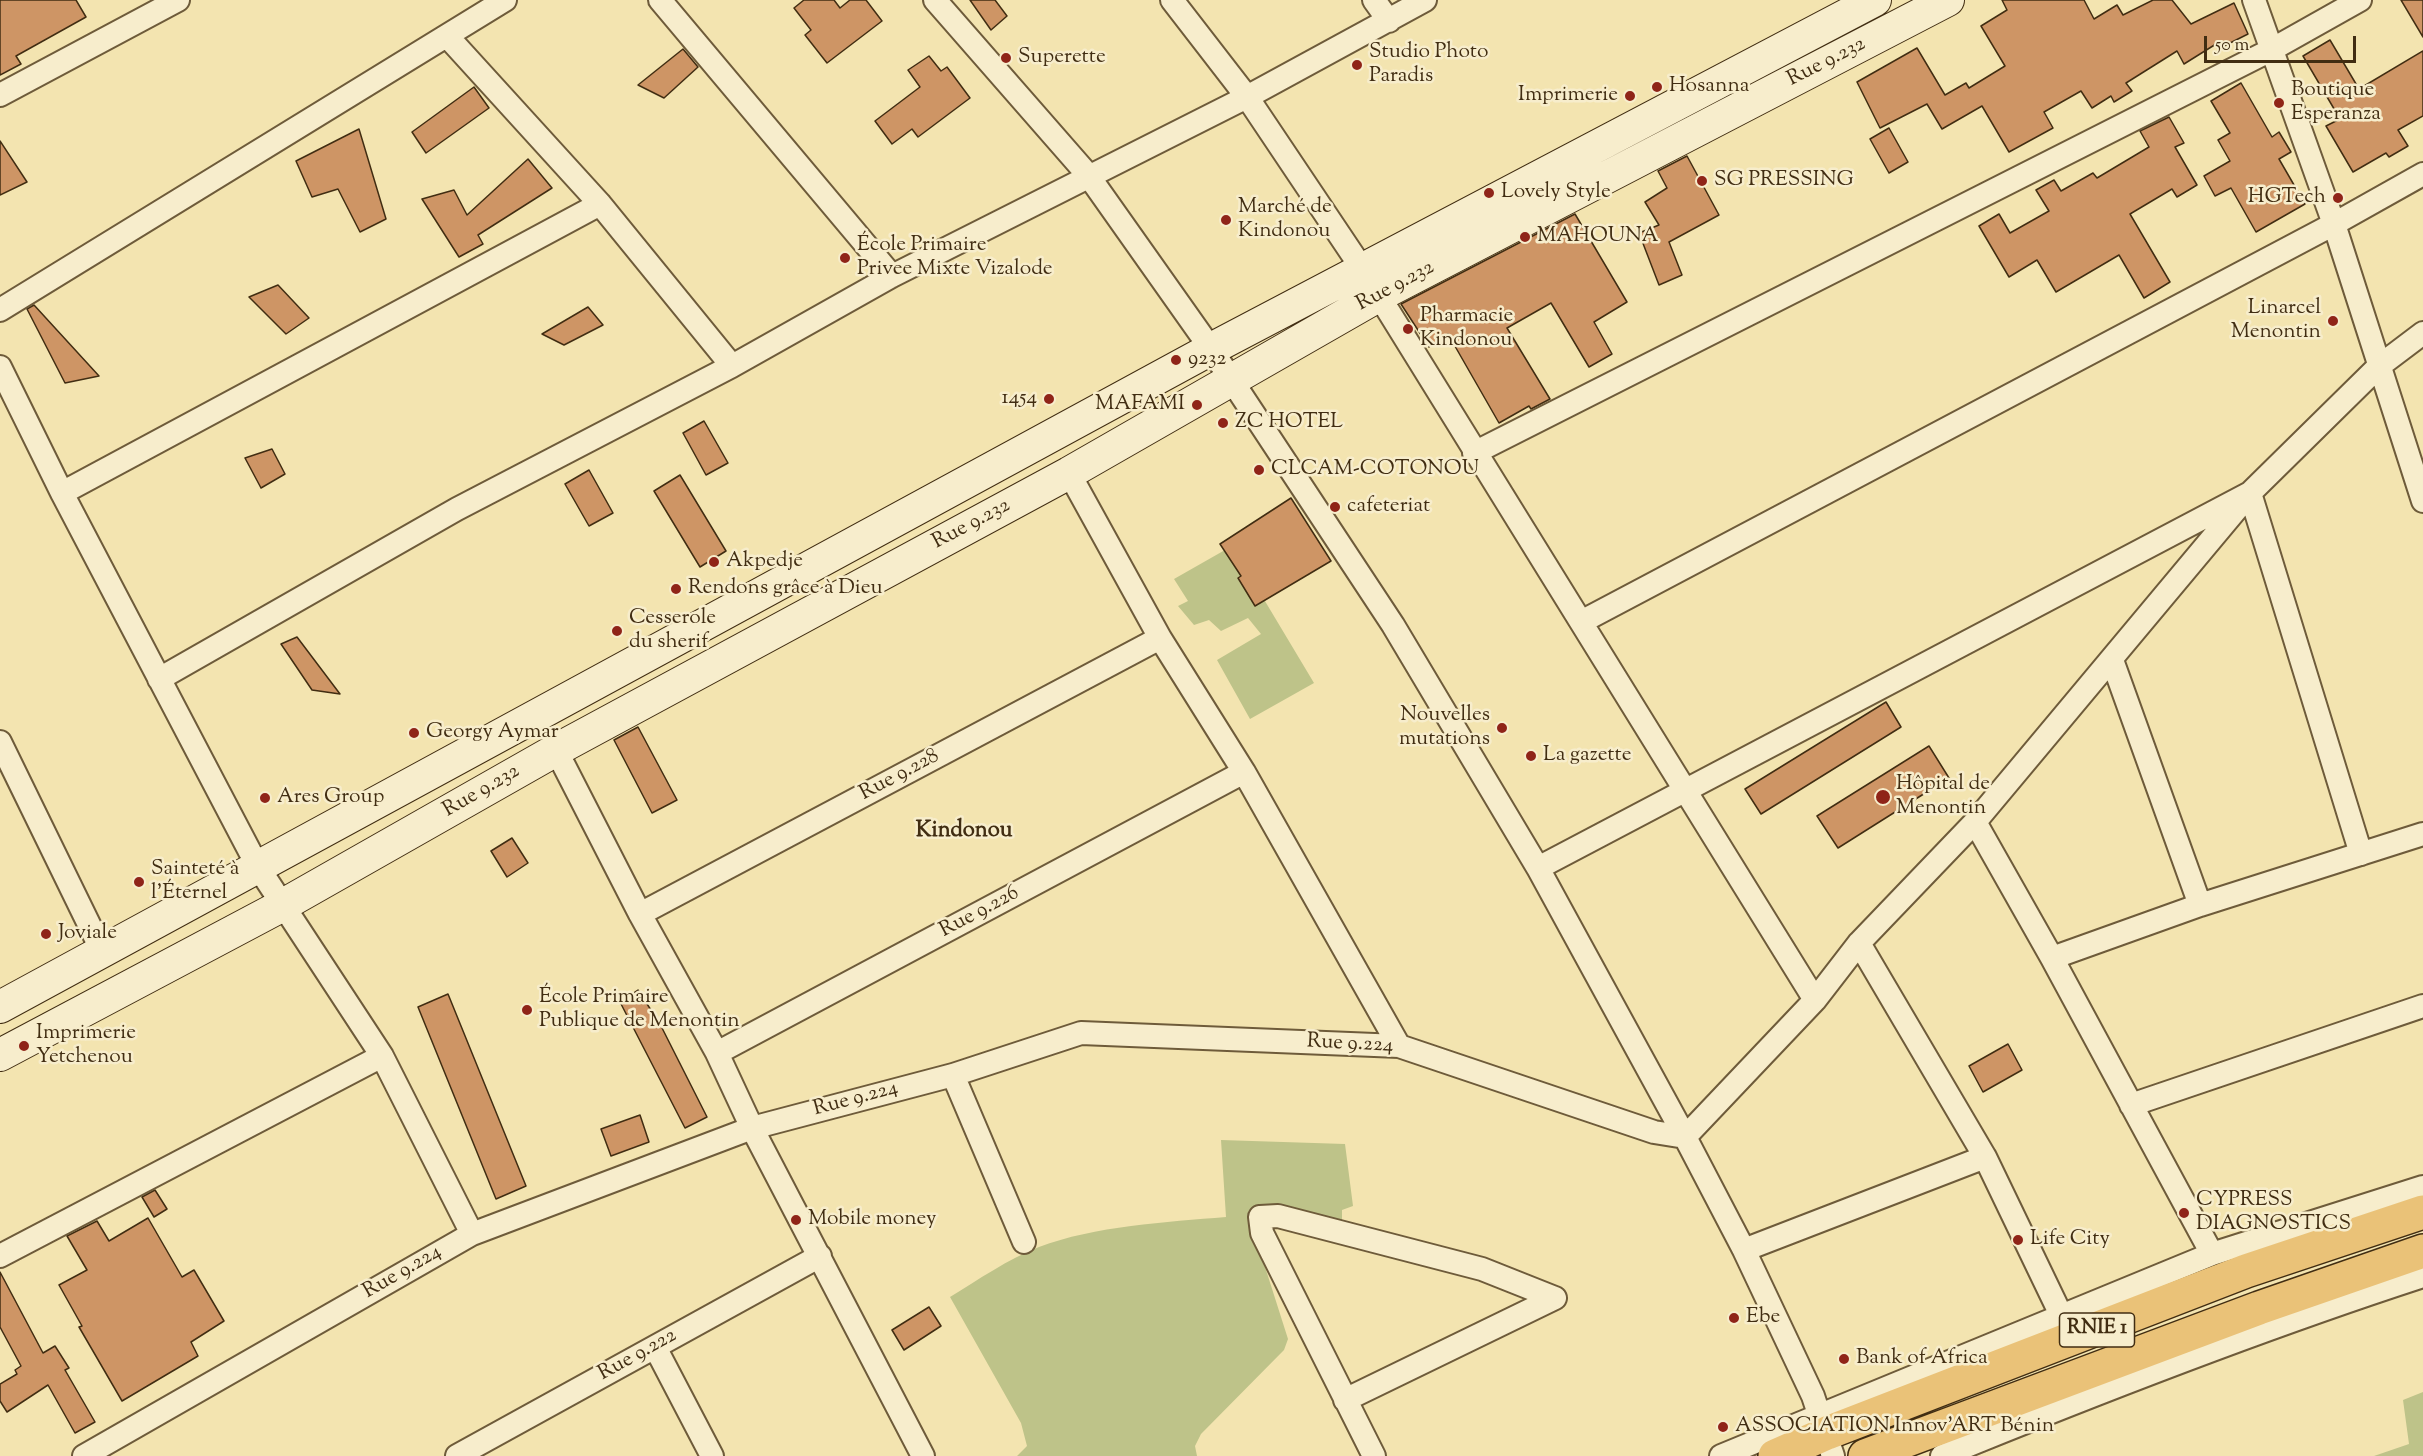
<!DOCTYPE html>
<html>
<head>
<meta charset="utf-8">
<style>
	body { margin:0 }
	#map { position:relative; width:2423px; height:1456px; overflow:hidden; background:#f3e4b0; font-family:"Sorts Mill Goudy",serif }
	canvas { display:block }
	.scale { position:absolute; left:2204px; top:36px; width:152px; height:27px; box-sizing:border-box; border:3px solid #412d12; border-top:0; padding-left:8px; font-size:18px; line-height:21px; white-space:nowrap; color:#412d12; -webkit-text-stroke:4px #f7edcc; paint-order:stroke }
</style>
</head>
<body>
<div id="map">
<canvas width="2423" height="1456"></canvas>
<div class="scale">50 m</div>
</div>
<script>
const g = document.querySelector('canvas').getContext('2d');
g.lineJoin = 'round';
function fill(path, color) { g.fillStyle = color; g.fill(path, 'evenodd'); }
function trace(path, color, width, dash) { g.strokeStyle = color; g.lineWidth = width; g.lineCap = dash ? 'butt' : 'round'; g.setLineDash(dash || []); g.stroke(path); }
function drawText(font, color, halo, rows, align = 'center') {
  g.font = font + ' "Sorts Mill Goudy",serif'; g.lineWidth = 5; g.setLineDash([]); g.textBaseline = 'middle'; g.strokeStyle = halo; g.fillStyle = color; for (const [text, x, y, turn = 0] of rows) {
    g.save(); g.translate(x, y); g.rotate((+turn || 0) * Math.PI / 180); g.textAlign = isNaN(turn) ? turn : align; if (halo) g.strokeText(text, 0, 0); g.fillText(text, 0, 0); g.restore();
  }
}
fill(new Path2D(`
	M1232,546L1314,683L1250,719L1217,660L1261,634L1248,618L1221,631L1209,620L1194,625L1178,606L1188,601L1174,579Z
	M1221,1140L1345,1144L1353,1206L1342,1210V1223L1265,1211L1260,1251L1288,1339L1284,1350L1201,1434L1195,1446L1197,1456H1017L1027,1446L1021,1423L950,1297C978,1280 1008,1259 1039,1247C1094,1226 1167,1222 1226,1217Z
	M2423,1392V1456H2374L2409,1444L2403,1400Z`), '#bec389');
const building = new Path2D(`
	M0,0H76L86,17L16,56L21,64L0,75Z
	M804,0H834L840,8L850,0H866L882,21L827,63L805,35L811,30L794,8Z
	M970,0H995L1007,16L991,30Z
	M2002,0H2084L2094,19L2117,5L2123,15L2153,0H2172L2191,24L2234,3L2248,34L2218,49L2216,44L2184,64L2177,51L2126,83L2132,91L2114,102L2111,96L2092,108L2081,91L2044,112L2053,128L2009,152L1982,106L1942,129L1927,104L1880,128L1857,82L1917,48L1945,95L1966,83L1969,88L2005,66L1981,26L2007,10Z
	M2401,0H2423V37Z
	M2330,40L2359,89L2423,51V116L2398,130L2408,146L2389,157L2386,153L2353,172L2326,126L2340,119L2303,56Z
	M683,49L698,67L664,98L638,85Z
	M929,56L941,71L947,67L970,98L918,137L912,129L892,144L875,121L920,87L908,70Z
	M2241,83L2272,137L2279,132L2291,152L2279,159L2305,204L2256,232L2231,188L2215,196L2204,176L2230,161L2218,140L2230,133L2211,101Z
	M474,87L489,108L426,153L412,132Z
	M2169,117L2184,143L2175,147L2197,185L2177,197L2172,189L2130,214L2170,282L2144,298L2119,255L2056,292L2037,260L2009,277L1979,226L1999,214L2010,233L2049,211L2036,190L2054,180L2061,191L2093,173L2097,178L2149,147L2140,131Z
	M1889,128L1908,162L1889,173L1870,139Z
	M359,129L386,219L360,232L338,189L312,197L296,161Z
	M0,141L27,182L0,195Z
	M1687,156L1719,215L1669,242L1682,275L1659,285L1639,233L1659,225L1645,202L1667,188L1658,171Z
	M528,159L552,188L478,235L483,244L459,257L422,199L454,190L467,215Z
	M1575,214L1627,302L1594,322L1612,354L1589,367L1551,303L1507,328L1550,399L1531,409L1529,406L1499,423L1448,334L1429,347L1401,304Z
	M278,285L309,318L286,334L249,297Z
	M34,305L99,376L65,383L27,309Z
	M588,307L603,325L564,345L542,334Z
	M704,421L728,463L706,475L683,433Z
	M272,449L285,474L261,488L245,458Z
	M589,470L613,513L589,526L565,484Z
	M680,475L726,551L700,567L654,491Z
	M1291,498L1331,561L1255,606L1238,578L1241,576L1220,544Z
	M297,637L340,694L312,690L281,644Z
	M1886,702L1901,727L1761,814L1745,789Z
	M638,727L677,800L652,813L614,740Z
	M1929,746L1949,778L1838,848L1817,816Z
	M512,838L528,863L507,877L491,851Z
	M638,990L660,1024L707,1117L685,1128L620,1002Z
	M448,994L526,1186L496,1199L418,1007Z
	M2008,1044L2022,1070L1983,1092L1969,1066Z
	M640,1115L649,1142L611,1156L601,1129Z
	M155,1190L167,1209L154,1217L142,1197Z
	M148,1218L182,1277L194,1270L224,1321L191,1342L198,1356L122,1401L79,1327L82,1326L59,1285L87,1270L67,1236L97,1221L109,1241Z
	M0,1272L43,1353L55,1346L69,1368L65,1370L95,1422L75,1433L48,1385L7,1412L0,1401V1384L17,1374L15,1370L21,1366L0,1327Z
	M929,1307L941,1326L904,1350L892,1330Z`);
fill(building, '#ce9565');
trace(building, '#412d12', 1.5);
const street = new Path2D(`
	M660,0L892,276
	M935,0L1088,175L1211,349L1393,625L1538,868L1685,1137L1744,1250L1813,1396L1833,1456
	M1172,0L1247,97L1363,270L1815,1000
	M1374,0L1389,21
	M2254,0L2334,224L2423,501
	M447,36L600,204L732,366
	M0,95L178,0
	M0,310L505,0
	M0,367L62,493L258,867L382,1056L472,1234
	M1474,453L2271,50L2360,0
	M1069,473L1160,638L1244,772L1399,1046
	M62,493L600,204
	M1581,622L2334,224L2423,174
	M2112,660L2200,905
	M159,679L457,509L732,366L892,276L1247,97L1425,0
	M0,742L102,951
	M556,750L640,914L717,1053L752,1128L923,1456
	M1975,822L2052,958L2212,1254
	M1538,868L2250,493L2361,854
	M640,914L1160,638
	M1859,943L1985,1157L2062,1317
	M2052,958L2200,905L2423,834
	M717,1053L1244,772
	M953,1075L1024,1242
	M2131,1105L2423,1006
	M1744,1250L1985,1157
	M0,1256L382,1056
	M655,1347L712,1456
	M1345,1400L1555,1298
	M84,1456L472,1234L752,1128L953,1075L1081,1033L1399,1046L1654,1132L1685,1137L1815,1000L1859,943L1975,822L2250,493L2378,367L2423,333
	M457,1456L820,1256
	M1374,1456L1262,1233L1260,1217L1278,1216L1482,1269L1555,1298
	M1721,1456L2212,1254L2423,1187
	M1942,1456C2101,1391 2260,1329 2423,1276`);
const secondary = new Path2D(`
	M0,1007L1211,349L1875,0
	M0,1055L283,905L556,750L1069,473L1378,296L1948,0`);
const highway = new Path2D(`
	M1775,1456L1827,1433L2246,1271L2423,1212
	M1865,1456L2259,1308L2423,1251`);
trace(street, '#6e5b3a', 26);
trace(secondary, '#412d12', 34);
trace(highway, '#412d12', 36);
trace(street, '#f7edcc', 22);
trace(secondary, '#f7edcc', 32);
trace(highway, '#eac278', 33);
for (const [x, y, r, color] of [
	[1006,58,6,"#8f2418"],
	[1357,65,6,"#8f2418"],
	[1657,87,6,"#8f2418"],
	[1630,96,6,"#8f2418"],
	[2279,103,6,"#8f2418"],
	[1702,181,6,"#8f2418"],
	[1489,193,6,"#8f2418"],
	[2338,198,6,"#8f2418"],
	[1226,220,6,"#8f2418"],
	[1525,237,6,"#8f2418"],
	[845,258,6,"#8f2418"],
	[2333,321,6,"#8f2418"],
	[1408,329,6,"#8f2418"],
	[1176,360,6,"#8f2418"],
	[1049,399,6,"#8f2418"],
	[1197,405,6,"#8f2418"],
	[1223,423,6,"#8f2418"],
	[1259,470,6,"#8f2418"],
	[1335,507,6,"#8f2418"],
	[714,562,6,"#8f2418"],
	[676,589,6,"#8f2418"],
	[617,631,6,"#8f2418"],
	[1502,728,6,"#8f2418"],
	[414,733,6,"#8f2418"],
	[1531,756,6,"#8f2418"],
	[1883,797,8,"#8f2418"],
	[265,798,6,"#8f2418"],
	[139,882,6,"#8f2418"],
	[46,934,6,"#8f2418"],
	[527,1010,6,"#8f2418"],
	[24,1046,6,"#8f2418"],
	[2184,1213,6,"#8f2418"],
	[796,1220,6,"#8f2418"],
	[2018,1240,6,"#8f2418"],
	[1734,1318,6,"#8f2418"],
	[1844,1359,6,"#8f2418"],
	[1723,1427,6,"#8f2418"]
]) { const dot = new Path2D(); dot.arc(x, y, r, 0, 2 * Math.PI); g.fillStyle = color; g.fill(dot); trace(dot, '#f7edcc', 2); }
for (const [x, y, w] of [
	[2097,1330,75]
]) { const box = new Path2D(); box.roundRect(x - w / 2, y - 17, w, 34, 4.5); g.fillStyle = '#f7edcc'; g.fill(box); trace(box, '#412d12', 1.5); }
drawText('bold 20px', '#412d12', null, [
	["RNIE 1",2097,1330]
]);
drawText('21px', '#412d12', '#f7edcc', [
	["Studio Photo",1369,53],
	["Paradis",1369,77],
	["Superette",1018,58],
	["Hosanna",1669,87],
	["Boutique",2291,91],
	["Esperanza",2291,115],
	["Imprimerie",1618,96,"right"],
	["SG PRESSING",1714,181],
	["Lovely Style",1501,193],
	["HGTech",2326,198,"right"],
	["Marché de",1238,208],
	["Kindonou",1238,232],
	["MAHOUNA",1537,237],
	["École Primaire",857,246],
	["Privee Mixte Vizalode",857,270],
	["Linarcel",2321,309,"right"],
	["Menontin",2321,333,"right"],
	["Pharmacie",1420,317],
	["Kindonou",1420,341],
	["9232",1188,360],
	["1454",1037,399,"right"],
	["MAFAMI",1185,405,"right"],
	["ZC HOTEL",1235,423],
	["CLCAM-COTONOU",1271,470],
	["cafeteriat",1347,507],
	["Akpedje",726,562],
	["Rendons grâce à Dieu",688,589],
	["Cesserole",629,619],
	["du sherif",629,643],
	["Nouvelles",1490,716,"right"],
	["mutations",1490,740,"right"],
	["Georgy Aymar",426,733],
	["La gazette",1543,756],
	["Hôpital de",1896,785],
	["Menontin",1896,809],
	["Ares Group",277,798],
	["Sainteté à",151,870],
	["l'Éternel",151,894],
	["Joviale",58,934],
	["École Primaire",539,998],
	["Publique de Menontin",539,1022],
	["Imprimerie",36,1034],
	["Yetchenou",36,1058],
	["CYPRESS",2196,1201],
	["DIAGNOSTICS",2196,1225],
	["Mobile money",808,1220],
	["Life City",2030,1240],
	["Ebe",1746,1318],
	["Bank of Africa",1856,1359],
	["ASSOCIATION Innov'ART Bénin",1735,1427]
], 'left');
drawText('21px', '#412d12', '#f7edcc', [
	["Rue 9.232",1827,63,-27],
	["Rue 9.232",1396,287,-28],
	["Rue 9.232",972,525,-28],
	["Rue 9.228",900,776,-28],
	["Rue 9.232",482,792,-30],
	["Rue 9.226",980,913,-28],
	["Rue 9.224",1350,1045,3],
	["Rue 9.224",856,1100,-15],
	["Rue 9.224",403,1273,-30],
	["Rue 9.222",638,1356,-29]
]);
drawText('bold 22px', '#412d12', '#f7edcc', [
	["Kindonou",964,832]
]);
</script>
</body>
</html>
